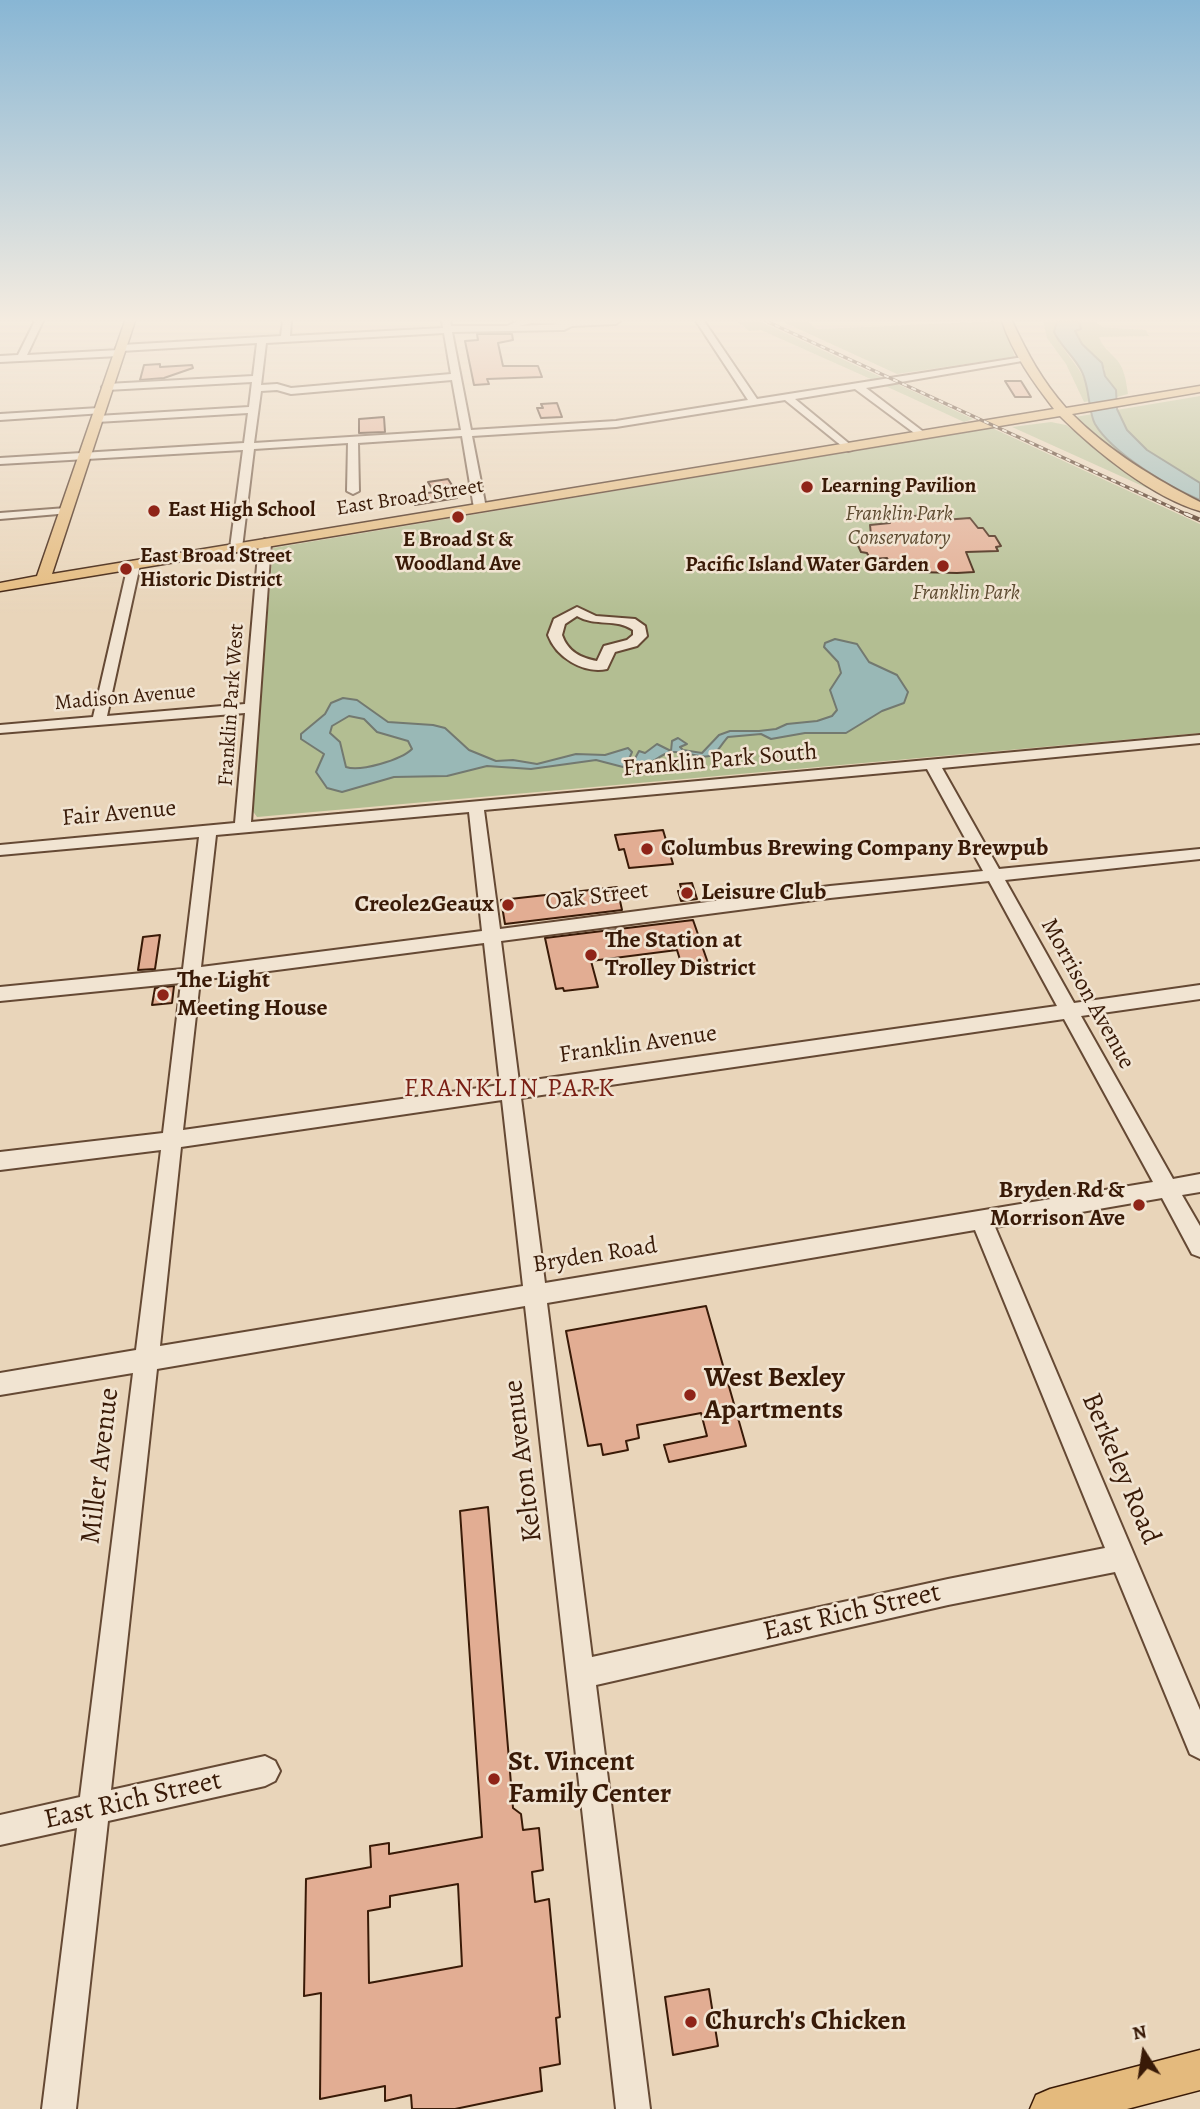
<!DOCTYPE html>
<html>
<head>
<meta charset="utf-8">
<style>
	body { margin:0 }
	#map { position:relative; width:1200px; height:2109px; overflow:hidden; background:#e9d5ba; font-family:Alegreya,serif }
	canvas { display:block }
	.north { position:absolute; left:1109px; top:2018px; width:70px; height:70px; -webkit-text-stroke:5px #f1e4d2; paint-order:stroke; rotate:348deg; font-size:19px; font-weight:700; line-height:28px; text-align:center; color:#391a07 }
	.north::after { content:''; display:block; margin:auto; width:24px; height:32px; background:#391a07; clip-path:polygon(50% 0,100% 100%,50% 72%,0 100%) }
</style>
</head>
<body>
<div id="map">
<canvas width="1200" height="2109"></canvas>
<div class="north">N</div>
</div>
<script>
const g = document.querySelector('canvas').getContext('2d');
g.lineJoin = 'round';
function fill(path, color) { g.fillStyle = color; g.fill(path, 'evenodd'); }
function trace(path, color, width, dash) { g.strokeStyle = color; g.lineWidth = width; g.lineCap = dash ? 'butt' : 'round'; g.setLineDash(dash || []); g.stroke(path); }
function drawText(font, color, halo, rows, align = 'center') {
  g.font = font + ' Alegreya,serif'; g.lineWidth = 5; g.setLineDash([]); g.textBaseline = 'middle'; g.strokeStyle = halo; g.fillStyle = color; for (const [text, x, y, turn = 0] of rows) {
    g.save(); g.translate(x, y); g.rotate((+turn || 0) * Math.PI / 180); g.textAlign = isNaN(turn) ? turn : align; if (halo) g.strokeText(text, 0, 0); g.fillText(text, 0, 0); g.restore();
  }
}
fill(new Path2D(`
	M737,321H759L883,378L873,380L761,330L749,331Z
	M781,321H807L817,329L1001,321L1015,357L897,374Z
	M1043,321H1057L1054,332C1067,360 1085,367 1091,401L1084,402L1066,364L1047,338Z
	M1079,321H1094L1103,327L1146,330L1149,336L1099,337C1102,347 1110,352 1117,360C1125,370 1126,382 1128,394L1117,397L1116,390L1105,376V369L1076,337L1075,331L1081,329Z
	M893,382L973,419L964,422L881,384Z
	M1200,396V503C1154,481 1113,451 1075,417Z
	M1051,422L1066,425L1121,467L1200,508V512L1012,427Z
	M992,428L1200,524V733L257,817L252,810L273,548Z`), '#b3be92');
const water = new Path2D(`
	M1057,321H1079L1081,329L1075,331L1082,344L1102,363L1105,376L1116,390L1117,409L1127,430L1147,450L1200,483V500C1168,486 1113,454 1095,424C1088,411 1090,388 1082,372C1075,357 1061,347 1054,332Z
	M835,639L857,644L869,662L897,675L908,692L904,703L882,711L846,733H805L771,739L761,734L728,737C723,742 719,750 714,754C704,762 680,747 665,754C655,759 649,765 636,768L632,764L639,751L645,753L657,744L671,751L672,741L678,738L687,744L680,747L683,750L702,753L719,735L730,731H759L776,729L787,724L817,721L832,716L837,710L830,690L841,673L838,662L824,647L825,643Z
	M343,698L357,700L388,722L433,725L445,728L469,750L496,761L513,760L537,764L576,754L605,755L628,748L632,752L627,764L623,767L596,760L531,769L487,766L447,776L394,777L342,792L327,788L316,772L324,754L301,739V734L325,714L331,703ZM349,716L364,719L377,732L408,741L412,749C401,760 360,772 346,767L340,742L330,733L332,726Z`);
fill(water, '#99b8b6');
trace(water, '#737970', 2);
const building = new Path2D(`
	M477,334H512L513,340L498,343L503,366H538L542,377L487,379L489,384L474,385L465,341L478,340Z
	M160,364V367L192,365L193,368L164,378L140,380L144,365Z
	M1005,381H1021L1031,397H1015Z
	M557,403L562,417L541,418L537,408H543L541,404Z
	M384,417L385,432L359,433V419Z
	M448,479L457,493V498L415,505L409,496L434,492L428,482Z
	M923,515H940L943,520L970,518L978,528H983L989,536H995L1001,546L996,547L998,551L966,552L974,572L957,573L916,572L914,567L892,569L887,558L870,559L867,553L861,552L856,541L860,538L859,535H871L870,525L890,523L888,519Z
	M663,830L673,864L629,868L624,849L619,850L615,835Z
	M692,883L697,899L681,901L678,891H682L680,884Z
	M617,887L622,910L505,924L501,900Z
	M693,920L708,963L682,966L677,950L591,961L598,987L564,991L563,988L556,989L545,938Z
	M160,935L155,969L138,970L143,937Z
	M174,986L172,1003L152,1005L155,988Z
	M706,1306L746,1446L669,1462L664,1445L707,1436L701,1413L637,1425L639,1438L626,1441L628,1450L603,1455L601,1444L588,1446L566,1331Z
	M488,1507L513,1808L521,1814L523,1830L539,1828L543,1870L532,1872L535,1902L549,1899L560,2017L556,2018L560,2064L540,2068L542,2091L455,2109H412L411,2095L385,2101V2086L320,2099L321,1993L304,1996L306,1879L371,1867L370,1846L389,1843V1854L482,1837L460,1511ZM458,1884L462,1966L369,1983L368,1911L390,1907V1896Z
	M709,1989L718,2046L673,2055L665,1997Z`);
fill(building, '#e2ad93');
trace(building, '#391a07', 2);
const minor = new Path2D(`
	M35,321H43L27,355L119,350L116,348L121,345L281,336L283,321H291L290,336L443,328L442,321H450L451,326H507L518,321H620L616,324L572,326L564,330L452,332L471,430L616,421L748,400L696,321H704L757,399L1023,357L1028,360L866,388L925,433L926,435L921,438L855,389L795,399L852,446V450L848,451L785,400L616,427L472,436L486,508L480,511L474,508L462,436L358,443L359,491L353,494L347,491L348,443L254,449L242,548L236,552L230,548L243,450L0,464V458L244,443L248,413L97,422L92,419L97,416L249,407L252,382L107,390L102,387L107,384L253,376L257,343L121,351L124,353L119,356L0,362V356L18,355ZM531,323L563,324L519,326ZM444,333L451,374L291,388L277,384L261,385L266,343ZM452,380L461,430L254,443L261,391L277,390L291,394Z
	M99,408L103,409V413L0,420V414Z
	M66,508L70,509V513L0,519V513Z
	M265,539L271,543L251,822L1200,735V743L942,768L999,869L1200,849V859L1005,880L1074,1003L1200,985V999L1081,1016L1173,1179L1200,1174V1192L1182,1195L1200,1226V1257L1192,1254L1162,1198L995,1227L1200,1710V1759L1190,1754L1115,1572L948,1605L596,1685L650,2109H616L525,1306L157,1369L111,1790L265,1756L275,1761L280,1771L275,1781L265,1786L108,1821L76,2109H42L77,1828L0,1845V1815L80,1797L133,1373L0,1395V1373L136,1350L161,1150L0,1170V1152L163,1133L181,983L0,1001V987L183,969L199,837L0,855V845L235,823L245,713L0,733V725L93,717L128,565L134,561L140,565L107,716L245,704L259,543ZM927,769L983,871L830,886L500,929L484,810ZM469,812L482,931L201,967L216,835ZM989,881L1057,1006L519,1082L501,941L830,898ZM484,943L500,1085L183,1130L200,980ZM1064,1019L1153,1182L545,1283L521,1098ZM502,1100L523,1286L160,1346L181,1147ZM975,1230L1105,1548L948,1579L592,1657L547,1303Z
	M577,607L596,616L635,619L645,626L647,636L637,646L615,652L607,669C583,674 556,657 548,635L554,619ZM577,616C595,627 617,618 633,630V635L627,640L604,646L597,661C581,658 568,652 562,635L565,624Z`);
const major = new Path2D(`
	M125,321H135L52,574L1054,409C1033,382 1013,354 1002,321H1012C1027,353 1042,381 1066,408L1200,386V392L1072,414C1109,451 1153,478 1200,502V511C1153,498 1094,450 1060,416L0,591V583L37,576Z
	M1200,2050V2090L1127,2109H1030L1036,2095L1050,2089Z`);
trace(minor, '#654934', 4);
trace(major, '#391a07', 3);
fill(minor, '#f1e4d2');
fill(major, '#e4ba7d');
const railFar1 = new Path2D(`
	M766,321L1190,516`);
const rail = new Path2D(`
	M1186,514L1200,520`);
trace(railFar1, '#391a07', 3.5);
trace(rail, '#391a07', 4.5);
trace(railFar1, '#f1e4d2', 2, [5]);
trace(rail, '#f1e4d2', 2.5, [7]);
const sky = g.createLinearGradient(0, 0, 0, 616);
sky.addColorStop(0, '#88b6d4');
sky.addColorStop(0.52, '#f5ece0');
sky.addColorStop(1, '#f5ece000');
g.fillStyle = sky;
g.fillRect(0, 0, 1200, 616);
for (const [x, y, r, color] of [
	[807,487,7,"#8f2418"],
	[154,511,7,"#8f2418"],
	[458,517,7,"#8f2418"],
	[943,566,7,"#8f2418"],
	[126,569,7,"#8f2418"],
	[647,849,7,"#8f2418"],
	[687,893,7,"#8f2418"],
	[508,905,7,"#8f2418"],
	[591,955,7,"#8f2418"],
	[163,995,7,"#8f2418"],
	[1139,1205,7,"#8f2418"],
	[690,1395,7,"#8f2418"],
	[494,1779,7,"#8f2418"],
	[691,2022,7,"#8f2418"]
]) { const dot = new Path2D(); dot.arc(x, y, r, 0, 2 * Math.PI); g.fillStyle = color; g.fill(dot); trace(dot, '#f1e4d2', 2.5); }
drawText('bold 21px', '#391a07', '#f1e4d2', [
	["Learning Pavilion",821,487],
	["East High School",168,511],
	["E Broad St &",458,541,"center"],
	["Woodland Ave",458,565,"center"],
	["East Broad Street",140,557],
	["Historic District",140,581],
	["Pacific Island Water Garden",929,566,"right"]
], 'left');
drawText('21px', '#391a07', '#f1e4d2', [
	["East Broad Street",410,498,-9],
	["Madison Avenue",125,698,-5],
	["Franklin Park West",232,705,-86]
]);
drawText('italic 21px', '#5e4b31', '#f1e4d2', [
	["Franklin Park",899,515],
	["Conservatory",899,539],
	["Franklin Park",966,594]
]);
drawText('24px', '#391a07', '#f1e4d2', [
	["Franklin Park South",720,761,-5],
	["Fair Avenue",119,814,-5],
	["Oak Street",597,897,-7],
	["Morrison Avenue",1087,994,61],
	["Franklin Avenue",638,1045,-8],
	["Bryden Road",595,1256,-9]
]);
drawText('bold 24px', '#391a07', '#f1e4d2', [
	["Columbus Brewing Company Brewpub",661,849],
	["Leisure Club",701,893],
	["Creole2Geaux",494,905,"right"],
	["The Station at",605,941],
	["Trolley District",605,969],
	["The Light",177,981],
	["Meeting House",177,1009],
	["Bryden Rd &",1125,1191,"right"],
	["Morrison Ave",1125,1219,"right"]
], 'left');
g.letterSpacing = '2px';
drawText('26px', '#7a1f14', '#f1e4d2', [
	["FRANKLIN PARK",510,1090]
]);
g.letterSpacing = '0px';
drawText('bold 28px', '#391a07', '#f1e4d2', [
	["West Bexley",704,1379],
	["Apartments",704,1411],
	["St. Vincent",508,1763],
	["Family Center",508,1795],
	["Church's Chicken",705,2022]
], 'left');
drawText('28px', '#391a07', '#f1e4d2', [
	["Kelton Avenue",524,1461,-97],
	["Miller Avenue",101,1466,-83],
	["Berkeley Road",1120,1469,67],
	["East Rich Street",852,1613,-13],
	["East Rich Street",133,1801,-13]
]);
</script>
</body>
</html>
